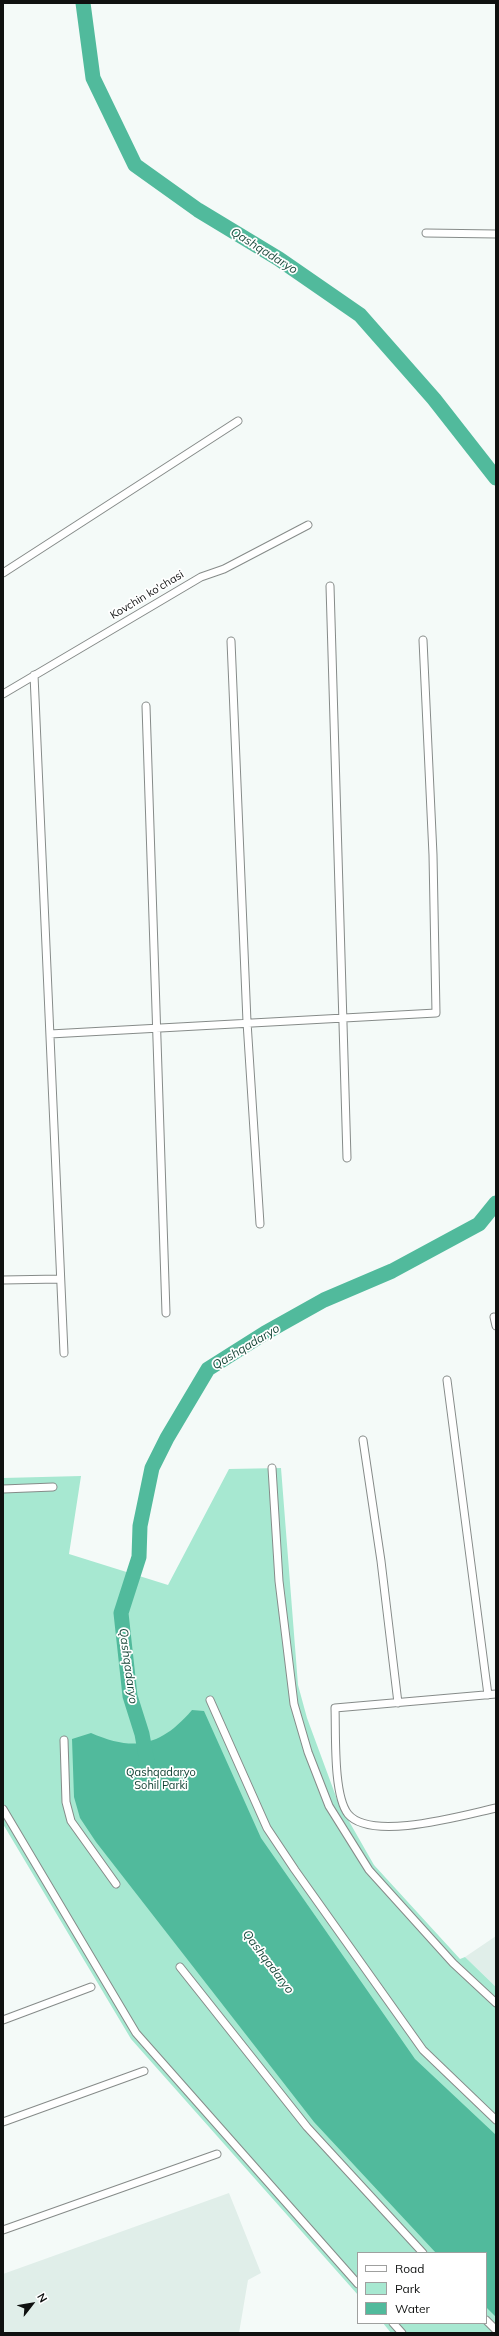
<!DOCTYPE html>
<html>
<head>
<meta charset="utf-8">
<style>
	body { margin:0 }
	#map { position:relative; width:499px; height:2336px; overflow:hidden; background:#f4faf8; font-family:Mulish,sans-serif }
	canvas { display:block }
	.frame { position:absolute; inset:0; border:4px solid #0f1110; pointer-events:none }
	.legend { position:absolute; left:357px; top:2252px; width:130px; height:72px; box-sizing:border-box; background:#fff; border:1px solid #9fa09f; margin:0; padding:5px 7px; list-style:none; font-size:12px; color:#0f1110 }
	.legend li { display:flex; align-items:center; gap:8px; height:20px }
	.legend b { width:20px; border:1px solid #9fa09f }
	.north { position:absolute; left:12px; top:2284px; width:40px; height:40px; -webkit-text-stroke:3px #fff; paint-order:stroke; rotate:59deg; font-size:11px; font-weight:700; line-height:16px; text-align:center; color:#0f1110 }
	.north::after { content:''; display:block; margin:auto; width:14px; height:18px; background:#0f1110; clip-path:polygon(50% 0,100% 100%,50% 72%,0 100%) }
</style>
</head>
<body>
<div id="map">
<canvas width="499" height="2336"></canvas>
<div class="frame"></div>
<ul class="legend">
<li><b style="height:5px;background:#fff"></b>Road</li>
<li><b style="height:11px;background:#a7e8d1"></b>Park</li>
<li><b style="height:11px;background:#51ba9c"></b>Water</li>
</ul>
<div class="north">N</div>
</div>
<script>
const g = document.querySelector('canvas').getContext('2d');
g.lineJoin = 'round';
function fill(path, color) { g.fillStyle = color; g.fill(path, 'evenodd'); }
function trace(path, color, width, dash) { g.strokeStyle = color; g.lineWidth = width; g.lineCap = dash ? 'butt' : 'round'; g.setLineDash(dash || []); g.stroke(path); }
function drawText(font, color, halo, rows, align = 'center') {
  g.font = font + ' Mulish,sans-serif'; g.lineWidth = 3.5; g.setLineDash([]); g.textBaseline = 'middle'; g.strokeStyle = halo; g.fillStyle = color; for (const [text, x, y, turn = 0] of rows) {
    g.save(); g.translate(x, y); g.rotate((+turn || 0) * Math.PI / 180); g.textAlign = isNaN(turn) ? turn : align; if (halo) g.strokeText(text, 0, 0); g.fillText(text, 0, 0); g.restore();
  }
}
fill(new Path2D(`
	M496,1936V1987L465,1957Z
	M229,2193L261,2273L248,2280L239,2333H3V2274Z`), '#e0eee9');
fill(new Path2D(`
	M281,1468L298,1685L307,1718L338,1802L374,1865L460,1959L465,1957L496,1987V2333H391L383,2323H486V2253H358V2295L131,2039L3,1824V1478L81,1476L69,1554L168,1585L229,1469Z`), '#a7e8d1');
fill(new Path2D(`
	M192,1710L204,1711L261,1838L415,2059L496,2135V2317L486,2307V2253H436L314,2122L96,1842L80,1818L74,1797L72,1739L91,1733C135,1752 161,1746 192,1710Z`), '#51ba9c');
trace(new Path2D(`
	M83,3L93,78L135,165L198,210L279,259L360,315L434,399L496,478
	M147,1762L142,1734L130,1696L121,1613L139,1557L140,1526L152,1468L167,1438L208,1369L265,1333L324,1300L392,1271L479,1224L496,1203`), '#51ba9c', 15);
const street = new Path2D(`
	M426,233L496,234
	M3,573L238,421
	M330,586L347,1158
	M231,641L247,1022L260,1224
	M34,675L64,1353
	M3,694L201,577L224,569L308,525
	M146,706L166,1313
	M50,1034L436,1013L433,855L423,640
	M3,1280L60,1279
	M494,1317L496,1326
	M447,1380L488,1695
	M363,1440L381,1561L398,1703
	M272,1468L279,1581L294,1704L308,1752L329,1806L369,1870L453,1963L496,2003
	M3,1489L53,1487
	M496,1694L335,1708C336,1733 333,1795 348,1814C371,1842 464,1815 496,1808
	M210,1700L267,1828L295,1870L423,2050L496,2120
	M64,1740L66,1802L71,1821L116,1884
	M3,1809L136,2033L358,2284
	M180,1967L307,2127L423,2253
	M3,2020L91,1987
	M3,2122L144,2071
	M3,2230L217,2154
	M486,2320L496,2330
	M393,2323L402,2333`);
trace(street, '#868b89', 9);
trace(street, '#fff', 7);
drawText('11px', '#0f1110', '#fff', [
	["Kovchin ko'chasi",147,595,-31]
]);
drawText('11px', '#114033', '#fff', [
	["Qashqadaryo",161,1773],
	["Sohil Parki",161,1786]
]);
drawText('italic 12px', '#1c4a3c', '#fff', [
	["Qashqadaryo",264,251,32],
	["Qashqadaryo",246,1347,-31],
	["Qashqadaryo",128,1666,82],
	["Qashqadaryo",268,1962,53]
]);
</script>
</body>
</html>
